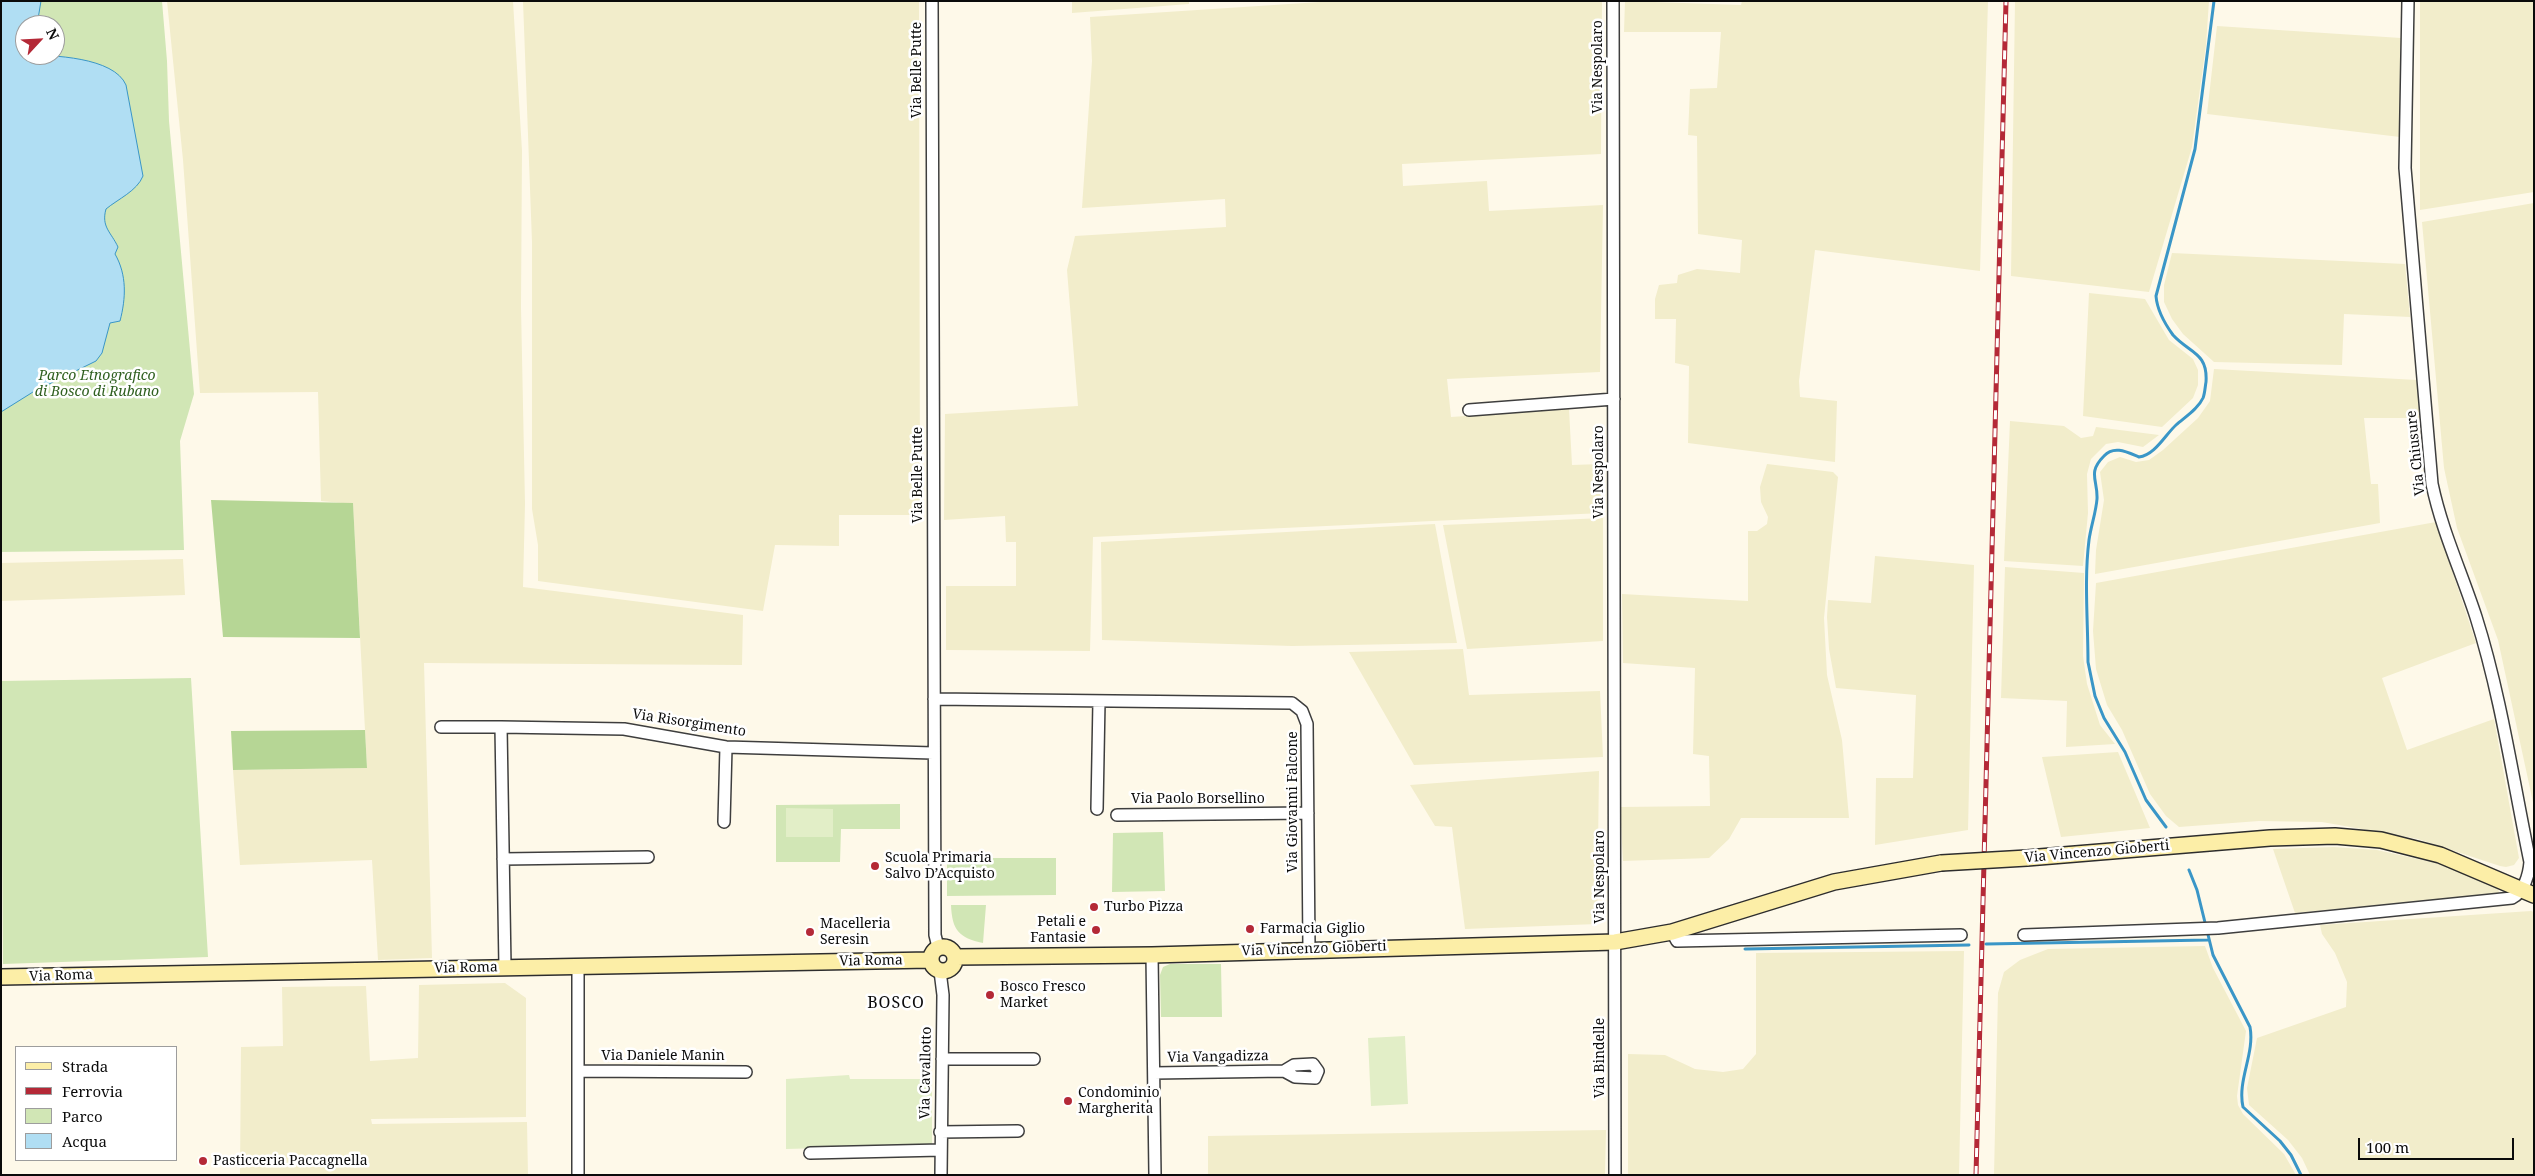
<!DOCTYPE html>
<html>
<head>
<meta charset="utf-8">
<style>
	body { margin:0 }
	#map { position:relative; width:2535px; height:1176px; overflow:hidden; background:#fef9e9; font-family:"Noto Serif",serif }
	canvas { display:block }
	.frame { position:absolute; inset:0; border:2px solid #0b0b0b; pointer-events:none }
	.legend { position:absolute; left:15px; top:1046px; width:162px; height:115px; box-sizing:border-box; background:#fff; border:1px solid #9d9d9d; margin:0; padding:6px 9px; list-style:none; font-size:15px; color:#0b0b0b }
	.legend li { display:flex; align-items:center; gap:10px; height:25px }
	.legend b { width:25px; border:1px solid #9d9d9d }
	.north { position:absolute; left:15px; top:15px; width:50px; height:50px; box-sizing:border-box; background:#fff; border:1px solid #9d9d9d; border-radius:50%; rotate:65deg; font-size:14px; font-weight:700; line-height:20px; text-align:center; color:#0b0b0b }
	.north::after { content:''; display:block; margin:auto; width:18px; height:22px; background:#b42937; clip-path:polygon(50% 0,100% 100%,50% 72%,0 100%) }
	.scale { position:absolute; left:2358px; top:1138px; width:156px; height:22px; box-sizing:border-box; border:2px solid #0b0b0b; border-top:0; padding-left:6px; font-size:15px; line-height:18px; white-space:nowrap; color:#0b0b0b; -webkit-text-stroke:4px #fff; paint-order:stroke }
</style>
</head>
<body>
<div id="map">
<canvas width="2535" height="1176"></canvas>
<div class="frame"></div>
<ul class="legend">
<li><b style="height:6px;background:#fceea7"></b>Strada</li>
<li><b style="height:6px;background:#b42937"></b>Ferrovia</li>
<li><b style="height:14px;background:#d1e6b5"></b>Parco</li>
<li><b style="height:14px;background:#b0def3"></b>Acqua</li>
</ul>
<div class="north">N</div>
<div class="scale">100 m</div>
</div>
<script>
const g = document.querySelector('canvas').getContext('2d');
g.lineJoin = 'round';
function fill(path, color) { g.fillStyle = color; g.fill(path, 'evenodd'); }
function trace(path, color, width, dash) { g.strokeStyle = color; g.lineWidth = width; g.lineCap = dash ? 'butt' : 'round'; g.setLineDash(dash || []); g.stroke(path); }
function drawText(font, color, halo, rows, align = 'center') {
  g.font = font + ' "Noto Serif",serif'; g.lineWidth = 5; g.setLineDash([]); g.textBaseline = 'middle'; g.strokeStyle = halo; g.fillStyle = color; for (const [text, x, y, turn = 0] of rows) {
    g.save(); g.translate(x, y); g.rotate((+turn || 0) * Math.PI / 180); g.textAlign = isNaN(turn) ? turn : align; if (halo) g.strokeText(text, 0, 0); g.fillText(text, 0, 0); g.restore();
  }
}
fill(new Path2D(`
	M167,1H513L522,151L521,307L525,504L523,587L743,615L742,665L424,663L432,958L378,960L372,860L240,865L233,770L367,768L353,504L321,501L318,392L200,393L183,160Z
	M523,1H919L920,515H839V546L775,545L763,611L538,581V545L532,509V242Z
	M1072,1H1189V4L1072,13Z
	M1335,1H1602L1601,154L1402,164L1403,186L1487,181L1489,211L1603,205L1600,372L1447,379L1451,417L1569,409L1572,465L1601,464L1602,513L1093,537L1090,651L946,650V586H1016V542H1006L1005,516L944,520L945,414L1078,406L1067,270L1075,236L1226,227L1225,199L1082,208L1092,61L1090,17Z
	M1625,1L1741,5L1742,1H1988L1980,271L1815,250L1799,381L1800,397L1837,401L1835,462L1688,443L1689,366L1675,363L1676,319H1655V299L1659,285L1677,283L1678,275L1697,269L1740,273L1742,240L1698,234L1697,136L1688,135L1690,89L1717,88L1721,32H1624Z
	M2015,1H2209L2206,45L2192,147L2149,292L2011,276Z
	M2420,1H2534V192L2420,210Z
	M2217,26L2401,38L2400,137L2207,114Z
	M2534,203V807L2498,640L2457,528L2444,468L2422,222Z
	M2172,253L2405,264L2410,317L2344,314L2342,365L2214,362L2183,334L2172,319L2164,302V285Z
	M2089,293L2145,299L2169,340L2193,359L2198,370V385L2193,398L2162,427L2083,416Z
	M2214,369L2417,380L2420,418H2364L2371,484H2378L2380,523L2095,574L2096,550L2104,500L2100,472L2108,462L2120,457L2136,462L2149,460L2163,450L2198,418L2210,401Z
	M2010,421L2064,426L2081,438L2093,436L2096,427L2159,435L2143,447L2118,442L2106,444L2091,459L2087,474L2088,513L2083,566L2004,561Z
	M1767,464L1833,472L1838,477L1824,618L1827,675L1842,740L1849,818H1741L1729,839L1709,858L1623,861L1620,807L1710,806L1709,756L1693,754L1695,668L1623,663L1622,594L1748,601V531H1757L1767,524L1768,517L1761,502L1760,487Z
	M1603,518V641L1467,649L1443,525Z
	M2436,522L2476,643L2382,678L2407,750L2494,719L2519,858L2514,865L2506,867L2500,866L2418,839L2322,822L2259,821L2179,827L2166,816L2150,794L2122,730L2107,705L2096,669L2093,631L2096,583Z
	M1435,524L1457,643L1292,646L1102,640L1101,542Z
	M1875,556L1974,565L1968,830L1875,845L1876,778H1913L1916,695L1836,688L1829,649L1827,617L1828,600L1871,603Z
	M183,559L185,595L1,601V563Z
	M2005,567L2084,573L2083,656L2087,684L2100,725L2115,744L2066,747L2067,701L2001,698Z
	M1463,649L1469,695L1600,691L1603,757L1414,765L1349,652Z
	M2118,752L2150,828L2061,837L2042,757Z
	M1599,771L1597,924L1465,929L1452,827L1435,826L1410,785Z
	M2334,847L2377,850L2436,863L2496,886L2500,893L2295,913L2273,849Z
	M2531,911L2534,912V1175H2310L2302,1158L2288,1140L2249,1105L2247,1088L2257,1038L2346,1007L2347,982L2335,953L2322,934L2320,925Z
	M2205,946L2213,968L2246,1031L2237,1096L2238,1105L2243,1114L2284,1154L2296,1175H1994L1998,993L2004,972L2020,960L2048,949Z
	M1964,951L1959,1175H1628V1054L1665,1055L1695,1069L1723,1072L1743,1069L1756,1054V953Z
	M505,983L526,998V1117L371,1119L372,1124L527,1122L528,1175H240L241,1047L283,1046L282,987L366,986L370,1061L418,1058L419,985Z
	M1606,1130L1605,1175H1208V1136Z`), '#f2edcb');
fill(new Path2D(`
	M1,1H162L167,61L169,121L194,394L180,441L184,550L1,552ZM25,25H55V55H25Z
	M191,678L208,957L3,964L1,681Z
	M900,804V829H841L840,862H776V805Z
	M1163,832L1165,891L1112,892L1113,833Z
	M947,858H1056V895L947,896Z
	M951,905H986L983,943C959,938 952,930 951,905Z
	M1170,964H1221L1222,1017H1161L1160,975L1163,967Z`), '#d1e6b5');
fill(new Path2D(`
	M211,500L353,503L360,638L223,637Z
	M365,730L367,768L233,770L231,731Z`), '#b6d695');
fill(new Path2D(`
	M786,808L833,809V837H786Z
	M1405,1036L1408,1104L1371,1106L1368,1038Z
	M849,1075L850,1079H932V1145L786,1149V1079Z`), '#e2eec7');
const water = new Path2D(`
	M1,1H41L37,25H25V55C52,55 114,57 126,85L143,176C137,191 118,199 106,209C101,227 111,232 118,247L115,254C127,275 126,298 120,321L110,323L102,353L96,361L33,392L1,412Z`);
fill(water, '#b0def3');
trace(water, '#3a96c7', 1);
trace(new Path2D(`
	M2166,827L2146,800L2125,752L2104,718L2095,696L2088,662C2088,622 2084,580 2089,540C2091,526 2096,512 2097,499C2098,480 2087,473 2104,456C2114,445 2127,452 2139,457C2155,455 2165,435 2176,425C2185,417 2198,409 2203,398C2205,393 2205,387 2206,382C2208,352 2189,353 2173,335C2165,324 2157,309 2156,296L2195,149L2214,1
	M2189,870L2197,890L2213,955L2250,1027C2255,1054 2237,1080 2243,1107L2280,1141L2291,1155L2301,1175
	M1986,944L2208,940
	M1745,949L1969,945`), '#3a96c7', 3);
const street = new Path2D(`
	M932,1L935,935L938,947
	M1613,1L1615,1175
	M1469,410L1614,399
	M934,699L1292,703L1302,711L1307,724L1309,949
	M441,727H501
	M1097,809L1099,701
	M1117,815L1308,813
	M724,822L726,747
	M503,859L648,857
	M1672,932L1677,941L1961,935
	M2024,935L2218,928L2512,898C2524,892 2529,875 2530,862C2513,780 2501,696 2476,617C2461,571 2442,531 2432,484L2405,168L2408,1
	M1152,955L1155,1175
	M578,966V1175
	M505,967L501,727L624,729L726,747L933,753
	M940,971L943,995L941,1175
	M942,1059H1034
	M579,1071L746,1072
	M1154,1073L1284,1071L1295,1077L1315,1078L1318,1071L1313,1064L1294,1065L1284,1071
	M940,1132L1018,1131
	M810,1153L941,1150`);
const secondary = new Path2D(`
	M2027,858L2270,838L2335,836L2381,840L2440,855L2534,895
	M931 959a12 12 0 1 1 24 0a12 12 0 1 1-24 0Z
	M955,957L1152,955L1615,942L1672,932L1834,882L1941,863
	M1,977L930,960`);
trace(street, '#3e3e3e', 14);
trace(secondary, '#2d2d2d', 18);
trace(street, '#fff', 11);
trace(secondary, '#fceea7', 15);
const rail = new Path2D(`
	M1976,1175L2006,1`);
trace(rail, '#b42937', 5);
trace(rail, '#fff', 3, [9]);
const secondaryBridge = new Path2D(`
	M1941,863L2027,858`);
trace(secondaryBridge, '#2d2d2d', 18, []);
trace(secondaryBridge, '#fceea7', 15);
for (const [x, y, r, color] of [
	[875,866,5,"#b42937"],
	[1094,907,5,"#b42937"],
	[1250,929,5,"#b42937"],
	[1096,930,5,"#b42937"],
	[810,932,5,"#b42937"],
	[990,995,5,"#b42937"],
	[1068,1101,5,"#b42937"],
	[203,1161,5,"#b42937"]
]) { const dot = new Path2D(); dot.arc(x, y, r, 0, 2 * Math.PI); g.fillStyle = color; g.fill(dot); trace(dot, '#fff', 2); }
drawText('14px', '#0b0b0b', '#fff', [
	["Via Nespolaro",1598,67,-90],
	["Via Belle Putte",917,70,-90],
	["Via Chiusure",2416,453,-96],
	["Via Nespolaro",1599,472,-90],
	["Via Belle Putte",918,475,-90],
	["Via Risorgimento",689,723,9],
	["Via Paolo Borsellino",1198,799],
	["Via Giovanni Falcone",1293,802,-90],
	["Via Vincenzo Gioberti",2097,852,-5],
	["Via Nespolaro",1600,877,-90],
	["Via Vincenzo Gioberti",1314,949,-2],
	["Via Roma",871,961,-1],
	["Via Roma",466,968,-1],
	["Via Roma",61,976,-2],
	["Via Daniele Manin",663,1056],
	["Via Vangadizza",1218,1057,-1],
	["Via Bindelle",1600,1058,-90],
	["Via Cavallotto",926,1073,-89]
]);
drawText('italic 14px', '#2f5f1f', '#fff', [
	["Parco Etnografico",97,376],
	["di Bosco di Rubano",97,392]
]);
drawText('14px', '#0b0b0b', '#fff', [
	["Scuola Primaria",885,858],
	["Salvo D’Acquisto",885,874],
	["Turbo Pizza",1104,907],
	["Petali e",1086,922,"right"],
	["Fantasie",1086,938,"right"],
	["Macelleria",820,924],
	["Seresin",820,940],
	["Farmacia Giglio",1260,929],
	["Bosco Fresco",1000,987],
	["Market",1000,1003],
	["Condominio",1078,1093],
	["Margherita",1078,1109],
	["Pasticceria Paccagnella",213,1161]
], 'left');
g.letterSpacing = '1px';
drawText('16px', '#0b0b0b', '#fff', [
	["BOSCO",896,1003]
]);
g.letterSpacing = '0px';
</script>
</body>
</html>
